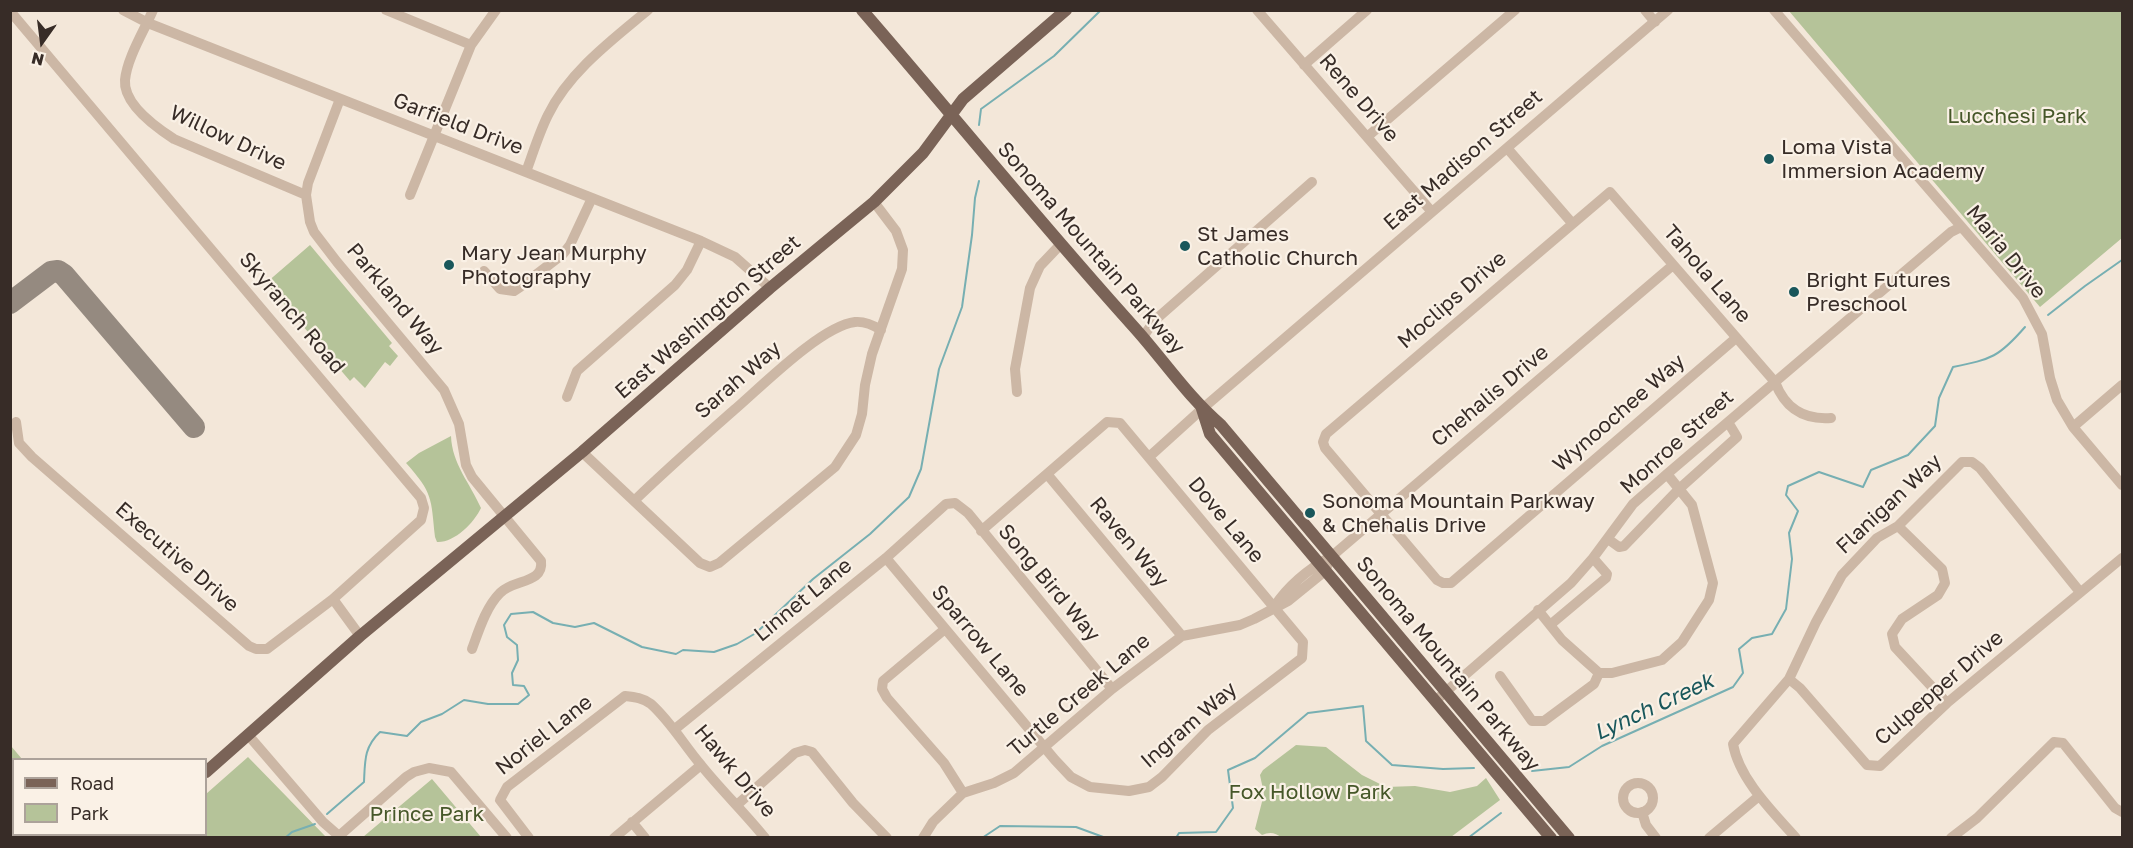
<!DOCTYPE html>
<html>
<head>
<meta charset="utf-8">
<style>
	body { margin:0 }
	#map { position:relative; width:2133px; height:848px; overflow:hidden; background:#f3e7d9; font-family:"Golos Text",sans-serif }
	canvas { display:block }
	.frame { position:absolute; inset:0; border:12px solid #372c27; pointer-events:none }
	.legend { position:absolute; left:12px; top:758px; width:195px; height:78px; box-sizing:border-box; background:#faf1e6; border:2px solid #aca29a; margin:0; padding:8px 10px; list-style:none; font-size:18px; color:#372c27 }
	.legend li { display:flex; align-items:center; gap:12px; height:30px }
	.legend b { width:30px; border:2px solid #aca29a }
	.north { position:absolute; left:12px; top:12px; width:60px; height:60px; -webkit-text-stroke:4px #faf1e6; paint-order:stroke; rotate:194deg; font-size:16px; font-weight:700; line-height:24px; text-align:center; color:#372c27 }
	.north::after { content:''; display:block; margin:auto; width:21px; height:27px; background:#372c27; clip-path:polygon(50% 0,100% 100%,50% 72%,0 100%) }
</style>
</head>
<body>
<div id="map">
<canvas width="2133" height="848"></canvas>
<div class="frame"></div>
<ul class="legend">
<li><b style="height:8px;background:#7a6357"></b>Road</li>
<li><b style="height:16px;background:#b5c399"></b>Park</li>
</ul>
<div class="north">N</div>
</div>
<script>
const g = document.querySelector('canvas').getContext('2d');
g.lineJoin = 'round';
function fill(path, color) { g.fillStyle = color; g.fill(path, 'evenodd'); }
function trace(path, color, width, dash) { g.strokeStyle = color; g.lineWidth = width; g.lineCap = dash ? 'butt' : 'round'; g.setLineDash(dash || []); g.stroke(path); }
function drawText(font, color, halo, rows, align = 'center') {
  g.font = font + ' "Golos Text",sans-serif'; g.lineWidth = 4.5; g.setLineDash([]); g.textBaseline = 'middle'; g.strokeStyle = halo; g.fillStyle = color; for (const [text, x, y, turn = 0] of rows) {
    g.save(); g.translate(x, y); g.rotate((+turn || 0) * Math.PI / 180); g.textAlign = isNaN(turn) ? turn : align; if (halo) g.strokeText(text, 0, 0); g.fillText(text, 0, 0); g.restore();
  }
}
fill(new Path2D(`
	M1789,11H2122V238L2040,307Z
	M310,245L392,343L389,346L398,356L390,366L385,362L365,388L354,377L350,381L266,283Z
	M451,436C452,464 470,483 481,508C474,523 454,543 437,542L435,537C431,498 433,493 406,463L419,453Z
	M1296,745L1326,747L1362,775L1386,787L1415,786L1450,792L1477,786L1486,778L1500,800L1451,837L1282,838C1275,832 1269,832 1262,835L1255,829L1264,794L1260,775L1263,770Z
	M11,746L22,759L14,760V834H87L90,837H11Z
	M248,757L326,837H156L159,835L206,834V794Z
	M432,779L481,837H363Z`), '#b5c399');
trace(new Path2D(`
	M979,125L981,109L1054,56L1101,10
	M2048,315L2085,286L2122,260
	M1532,771L1569,767L1602,746L1733,687L1743,673L1739,649L1752,638L1772,634L1786,609L1792,559L1789,533L1798,511L1786,495L1788,486L1819,472L1863,487L1871,470L1908,455L1935,426L1939,398L1953,367C1992,359 1999,357 2025,327
	M327,814L364,782C365,761 364,747 380,732L407,736L421,722L442,714L464,700L488,704H518L529,695L524,686L513,685L512,673L518,660L517,645L507,637L504,625L511,614L533,612L553,623L575,627L594,623L642,647L676,654L683,650L714,652L737,644L756,633L813,579L870,534L909,497L921,469L939,369L962,307L972,235L975,198L979,181
	M285,838L292,832L315,824
	M982,838L1000,826L1076,827L1106,838
	M1176,838L1179,833L1216,832L1233,808L1228,770L1255,758L1308,713L1363,706L1366,741L1392,765L1443,769L1474,768
	M1468,838L1501,813`), '#77afb2', 2);
trace(new Path2D(`
	M10,303L51,272L58,271L64,275L194,427`), '#958a80', 22);
trace(new Path2D(`
	M123,10L148,23L701,241L735,257L770,288
	M153,10C144,31 127,58 125,80C123,104 157,128 174,139L306,195
	M386,10L471,45
	M1257,10L1432,212
	M1645,10L1655,22
	M1774,10L2023,298L2042,334L2050,378L2057,400L2073,427L2122,485
	M10,11L421,498L424,508L421,520L333,599L360,636
	M1304,65L1367,10
	M340,99L308,183L306,195L310,222L314,232L337,262L444,390L459,424L466,465L472,477L541,561C544,584 513,579 500,593C486,607 479,630 472,649
	M1367,137L1515,10
	M1507,148L1572,223
	M526,172C533,153 539,133 548,115C569,72 612,40 648,10
	M410,195L471,45L496,10
	M484,271L500,289L514,291L520,287L563,254L570,245L592,198
	M1143,337L1154,321L1312,182
	M1736,338L1451,583H1443L1437,580L1325,448L1323,442L1326,434L1610,192L1775,382C1785,408 1803,420 1831,418
	M1017,392L1015,369L1030,288L1040,266L1060,245
	M567,397L577,371L675,285L687,270L701,241
	M16,422L19,443L32,457L249,646L256,649H267L333,599
	M2073,427L2122,385
	M582,452L700,563L710,567L719,563L835,467L856,435L862,414L865,385L872,354L902,269L903,250L896,231L874,202
	M1149,457L1202,409L1668,10
	M1047,474L1182,636
	M635,500C667,469 700,440 734,410C761,387 821,326 855,322C865,321 873,325 881,330
	M1898,526L1942,569L1945,583L1938,595L1902,619L1892,634L1895,647L1947,703
	M1608,539L1619,547L1624,546L1679,489L1737,437L1728,422
	M886,558L1055,760L1071,777L1090,787L1129,791L1149,787L1162,777L1208,730L1302,658L1303,642L1120,423L1107,422L981,531
	M1274,607C1288,586 1310,568 1332,556L1673,265
	M1538,610L1562,640L1599,673H1612L1662,660L1682,642L1709,600L1713,583L1692,505L1667,474
	M1550,625L1606,578L1607,574L1593,558
	M945,629L883,681L882,689L887,698L944,763L963,793
	M1500,676L1532,721H1544L1594,684L1599,673
	M1789,679L1800,688L1867,765L1880,766L1947,703L2122,558
	M1435,701L1571,583L1593,558L1633,504L1667,474L1951,232L1961,227
	M675,729L886,558L946,504L955,503L968,513L1112,689
	M249,736L323,822L339,836L406,777L414,772L429,768L451,772L507,838
	M1623 798a15 15 0 1 1 30 0a15 15 0 1 1-30 0Z
	M738,804L795,753L805,750L812,752L853,803L887,838
	M1642,812L1646,825L1656,838
	M632,822L645,838
	M529,838L500,800L507,787L625,696C635,697 643,698 651,704C671,722 684,745 701,765C721,790 744,812 765,838
	M614,838L701,765
	M923,838L933,822L963,793L994,783L1014,773L1112,689L1182,636L1240,625L1254,619L1288,601L1325,571L1328,564
	M1709,838L1759,796
	M1796,838C1773,812 1739,779 1733,744L1789,679L1816,622L1842,575L1877,538L1898,526L1962,462H1972L1980,468L2080,592
	M1951,838L1977,818L2054,742L2063,743L2115,808L2122,812`), '#ccb7a5', 10);
trace(new Path2D(`
	M862,10C953,115 1040,223 1133,326C1163,359 1187,396 1221,425L1569,838
	M1202,409L1210,434L1551,838
	M206,772L360,636L582,452L770,288L874,202L923,153L963,99L1066,10
	M127,838L131,834`), '#7a6357', 12);
for (const [x, y, r, color] of [
	[1769,159,6,"#19575b"],
	[1185,246,6,"#19575b"],
	[449,265,6,"#19575b"],
	[1794,292,6,"#19575b"],
	[1310,513,6,"#19575b"]
]) { const dot = new Path2D(); dot.arc(x, y, r, 0, 2 * Math.PI); g.fillStyle = color; g.fill(dot); trace(dot, '#faf1e6', 2); }
drawText('21px', '#372c27', '#faf1e6', [
	["Rene Drive",1359,98,49],
	["Garfield Drive",458,124,21],
	["Willow Drive",228,138,25],
	["East Madison Street",1463,160,-41],
	["Sonoma Mountain Parkway",1091,248,49],
	["Maria Drive",2006,252,51],
	["Tahola Lane",1707,274,49],
	["Parkland Way",395,299,50],
	["Moclips Drive",1452,300,-41],
	["Skyranch Road",292,313,50],
	["East Washington Street",708,317,-41],
	["Sarah Way",738,380,-41],
	["Chehalis Drive",1490,396,-40],
	["Wynoochee Way",1619,413,-41],
	["Monroe Street",1677,442,-42],
	["Flanigan Way",1889,504,-43],
	["Dove Lane",1226,520,50],
	["Raven Way",1129,542,50],
	["Executive Drive",177,557,41],
	["Song Bird Way",1049,583,50],
	["Linnet Lane",803,600,-39],
	["Sparrow Lane",980,641,50],
	["Sonoma Mountain Parkway",1448,664,50],
	["Culpepper Drive",1939,688,-41],
	["Turtle Creek Lane",1079,695,-40],
	["Ingram Way",1189,725,-41],
	["Noriel Lane",544,735,-38],
	["Hawk Drive",735,771,50]
]);
drawText('21px', '#465729', '#faf1e6', [
	["Lucchesi Park",2017,116],
	["Fox Hollow Park",1310,792],
	["Prince Park",427,814]
]);
drawText('21px', '#372c27', '#faf1e6', [
	["Loma Vista",1781,147],
	["Immersion Academy",1781,171],
	["St James",1197,234],
	["Catholic Church",1197,258],
	["Mary Jean Murphy",461,253],
	["Photography",461,277],
	["Bright Futures",1806,280],
	["Preschool",1806,304],
	["Sonoma Mountain Parkway",1322,501],
	["& Chehalis Drive",1322,525]
], 'left');
drawText('italic 22px', '#19575b', '#faf1e6', [
	["Lynch Creek",1654,707,-25]
]);
</script>
</body>
</html>
